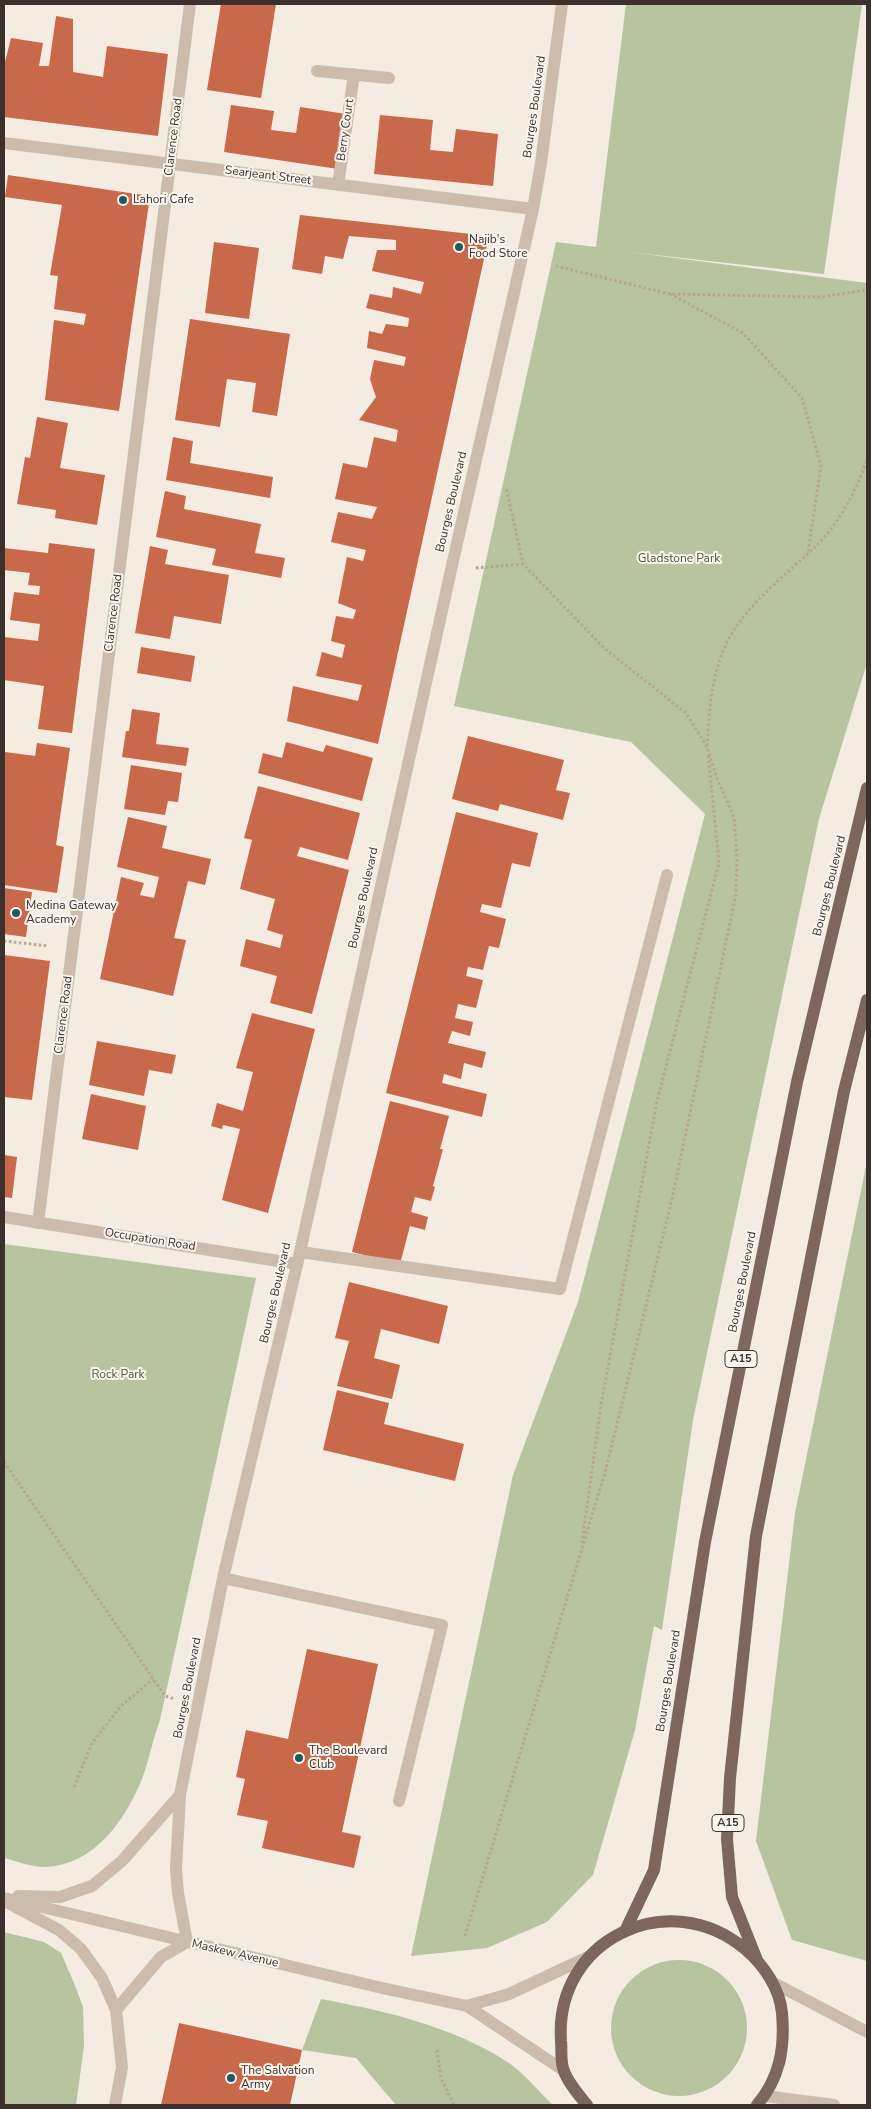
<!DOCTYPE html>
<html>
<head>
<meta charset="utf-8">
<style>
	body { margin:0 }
	#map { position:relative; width:871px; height:2109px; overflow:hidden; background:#f4ebe1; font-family:"Nunito Sans",sans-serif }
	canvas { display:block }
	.frame { position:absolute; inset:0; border:5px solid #3b302b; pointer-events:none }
</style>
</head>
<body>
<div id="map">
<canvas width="871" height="2109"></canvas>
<div class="frame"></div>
</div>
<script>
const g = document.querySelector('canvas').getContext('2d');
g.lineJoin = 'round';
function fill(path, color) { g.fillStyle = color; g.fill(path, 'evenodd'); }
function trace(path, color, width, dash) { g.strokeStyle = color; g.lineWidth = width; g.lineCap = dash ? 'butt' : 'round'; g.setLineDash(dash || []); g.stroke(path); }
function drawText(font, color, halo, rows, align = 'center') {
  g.font = font + ' "Nunito Sans",sans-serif'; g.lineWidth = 4; g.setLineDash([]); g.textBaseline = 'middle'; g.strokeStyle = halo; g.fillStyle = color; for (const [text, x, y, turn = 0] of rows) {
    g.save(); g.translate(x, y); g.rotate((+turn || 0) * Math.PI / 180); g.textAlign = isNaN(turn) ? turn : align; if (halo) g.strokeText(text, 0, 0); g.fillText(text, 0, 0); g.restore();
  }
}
fill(new Path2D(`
	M626,4H862L824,274L629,252L867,283V663L819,819L693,1420L662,1630L654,1626L635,1730L593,1875L547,1922L487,1948L411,1956L513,1475L578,1302L705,814L631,742L454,706L556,242L596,247Z
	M867,1161V1961L792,1940L756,1841L795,1513Z
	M4,1244L256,1278L160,1720C153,1739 149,1760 142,1779C125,1820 95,1865 45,1867C32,1867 16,1861 4,1858Z
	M4,1932L44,1942L61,1953L74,1983L83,2007L84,2046L76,2105H4Z
	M611 2028a68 68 0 1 1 136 0a68 68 0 1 1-136 0Z
	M321,1999C385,2011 453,2026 509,2063C525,2074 539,2092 553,2105H396L356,2058L302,2050Z`), '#b8c4a0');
fill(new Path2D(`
	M221,4H276L261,98L207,90Z
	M56,16L73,19V72L103,77L107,46L168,54L158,136L4,117V66L11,38L43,43L39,66H49Z
	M231,105L274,111L271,130L296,133L300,107L346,114L338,169L224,152Z
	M380,115L433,120L430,150L453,152L456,129L498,134L493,186L374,174Z
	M8,175L150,196L119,411L45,400L54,320L84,325L86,314L54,309L58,276L50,275L62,205L5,197Z
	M300,215L489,236L378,744L287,721L293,686L358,701L362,685L316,676L322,652L342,658L345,645L331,641L336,616L353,619L356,610L338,603L347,557L363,561L366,550L331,542L338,512L372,519L377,507L335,499L343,463L367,468L374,437L396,442L398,430L359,420L376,397L370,379L374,360L404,366L406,357L367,348L369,331L382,334L386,324L408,327L409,318L366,308L370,294L392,298L393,287L421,294L424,282L372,271L377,250H396V240L349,236L343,259L325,256L322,274L292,269Z
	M214,242L259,248L249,319L205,313Z
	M190,319L290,334L277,416L252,412L256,383L227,379L220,427L175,420Z
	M37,417L68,423L60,468L105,475L97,525L55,518L56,510L17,504L25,457L30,458Z
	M173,437L193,441L190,463L273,477L270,498L166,480Z
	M165,491L186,496L184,509L261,524L255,553L285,558L281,578L212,565L216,549L156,537Z
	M49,543L95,549L72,733L38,729L44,686L4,680V637L38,641L40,624L10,620L14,592L39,595L40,586L28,585L30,573L4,570V548L48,553Z
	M150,546L168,550L165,564L229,575L221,624L174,616L170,639L135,633Z
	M141,647L195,656L191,682L137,673Z
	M132,709L160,713L156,744L189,748L186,766L122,757L126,731H129Z
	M468,736L564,760L556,790L570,793L563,820L500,804L498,811L452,799Z
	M286,742L323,752L326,745L373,758L362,801L258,773L263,753L282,758Z
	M37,743L70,748L56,845L64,847L57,893L4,885L5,752L35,756Z
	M131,765L182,773L178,802L168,801L165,815L124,809Z
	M258,786L360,813L348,860L300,847L297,856L349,870L312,1014L270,1003L277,976L240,966L246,939L280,948L283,935L267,930L275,899L240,889L252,840L244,838Z
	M456,812L538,833L530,867L512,863L501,908L482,904L480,912L506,919L499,948L489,946L483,970L468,967L466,976L483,980L476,1008L458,1004L455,1018L473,1022L470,1036L452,1031L448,1043L486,1052L482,1068L464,1063L461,1079L444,1074L442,1083L487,1094L482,1117L386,1093Z
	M128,817L167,826L162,848L211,859L205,885L188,881L174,938L186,940L173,996L100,979L121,877L144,883L140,895L154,898L159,877L117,867Z
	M4,888L32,892L26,937L4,934Z
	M4,955L50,961L32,1100L4,1097Z
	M252,1013L315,1029L268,1213L222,1200L240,1129L223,1125L222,1129L211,1126L217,1103L243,1111L253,1072L236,1068Z
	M97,1041L176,1055L172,1074L149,1070L144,1096L89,1085Z
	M91,1094L146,1106L138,1150L82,1139Z
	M390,1101L449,1116L440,1149H443L433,1186L435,1187L431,1201L415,1197L411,1212L428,1217L425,1230L410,1226L400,1264L352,1252Z
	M4,1155L17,1157L12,1198L4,1197Z
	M349,1282L448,1306L439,1344L381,1329L374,1358L400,1365L392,1399L337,1386L349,1341L335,1338Z
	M337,1390L389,1403L384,1424L464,1444L455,1481L323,1450Z
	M307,1649L378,1664L342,1832L361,1836L354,1868L262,1848L268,1821L237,1815L245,1779L236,1777L246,1730L288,1739Z
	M179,2023L302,2050L290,2105H161Z`), '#c8694b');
trace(new Path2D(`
	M556,266L670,294L821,297L867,290
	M670,294L743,333L802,398L821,466L808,553
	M476,568L523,564
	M707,746C709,713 711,679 724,649C742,606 786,576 818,544C840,522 857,489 867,459
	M4,941L48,946
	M4,1462L165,1696L175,1699
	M582,1543L601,1405L657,1101L719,863L708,754
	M74,1787L92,1743L121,1706L153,1679
	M465,1936L606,1469L672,1199L736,894L737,858L734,817L718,781L707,747L686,713L604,648L523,564L506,487
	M437,2050L441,2078L454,2105`), '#b9a596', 3, [2.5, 2.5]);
trace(new Path2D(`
	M317,71L389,78
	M4,143L533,209
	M338,185L354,74
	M4,1217L297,1264
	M38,1223L190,4
	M300,1252L560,1289L667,875
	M223,1578L442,1625L399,1801
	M18,1896L60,1897L92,1886L122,1861L180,1795
	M4,1898L382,1988L467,2006L563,2070
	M10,1904L59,1930L81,1949L102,1978L116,2010L122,2067L115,2105
	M187,1942L178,1893L176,1869L180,1795L223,1578L300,1252L451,570L533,209L541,163L562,4
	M772,1982L867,2032
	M467,2006L509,1994L588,1957
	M116,2010L161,1957L187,1942
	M765,2096L834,2105`), '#cdbbac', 12);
trace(new Path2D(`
	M626,1929L654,1870L705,1542L797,1082L867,788
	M757,1960L732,1897L727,1839L730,1778L756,1536L844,1091L867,1000
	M587,2105C579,2095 568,2083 564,2071C560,2062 562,2050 561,2041C554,1939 669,1885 745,1949C764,1965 780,1989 782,2013C785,2048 780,2078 757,2105`), '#7d675c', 12);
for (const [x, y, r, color] of [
	[123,200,5,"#1f5a5e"],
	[459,247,5,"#1f5a5e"],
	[16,913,5,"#1f5a5e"],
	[299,1758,5,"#1f5a5e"],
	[231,2078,5,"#1f5a5e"]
]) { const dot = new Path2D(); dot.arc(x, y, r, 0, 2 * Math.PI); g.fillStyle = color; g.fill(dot); trace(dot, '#fbf5ee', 2); }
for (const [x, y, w] of [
	[741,1359,32],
	[728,1823,32]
]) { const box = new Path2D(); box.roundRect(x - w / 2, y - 8.5, w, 17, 4); g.fillStyle = '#fbf5ee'; g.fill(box); trace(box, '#3b302b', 1); }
drawText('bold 11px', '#3b302b', null, [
	["A15",741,1359],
	["A15",728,1823]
]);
drawText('12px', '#3b302b', '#fbf5ee', [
	["Bourges Boulevard",535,107,-82],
	["Berry Court",346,130,-82],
	["Clarence Road",174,137,-83],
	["Searjeant Street",268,176,7],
	["Bourges Boulevard",452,502,-77],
	["Clarence Road",114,613,-83],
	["Bourges Boulevard",830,886,-76],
	["Bourges Boulevard",364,898,-78],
	["Clarence Road",64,1015,-83],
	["Occupation Road",150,1240,9],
	["Bourges Boulevard",743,1282,-79],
	["Bourges Boulevard",276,1293,-77],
	["Bourges Boulevard",669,1681,-81],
	["Bourges Boulevard",188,1688,-79],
	["Maskew Avenue",235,1954,13]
]);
drawText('12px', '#3b302b', '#fbf5ee', [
	["Lahori Cafe",133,200],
	["Najib's",469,240],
	["Food Store",469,254],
	["Medina Gateway",26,906],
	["Academy",26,920],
	["The Boulevard",309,1751],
	["Club",309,1765],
	["The Salvation",241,2071],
	["Army",241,2085]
], 'left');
drawText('12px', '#4a5a2e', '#fbf5ee', [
	["Gladstone Park",679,559],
	["Rock Park",118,1375]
]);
</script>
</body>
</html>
